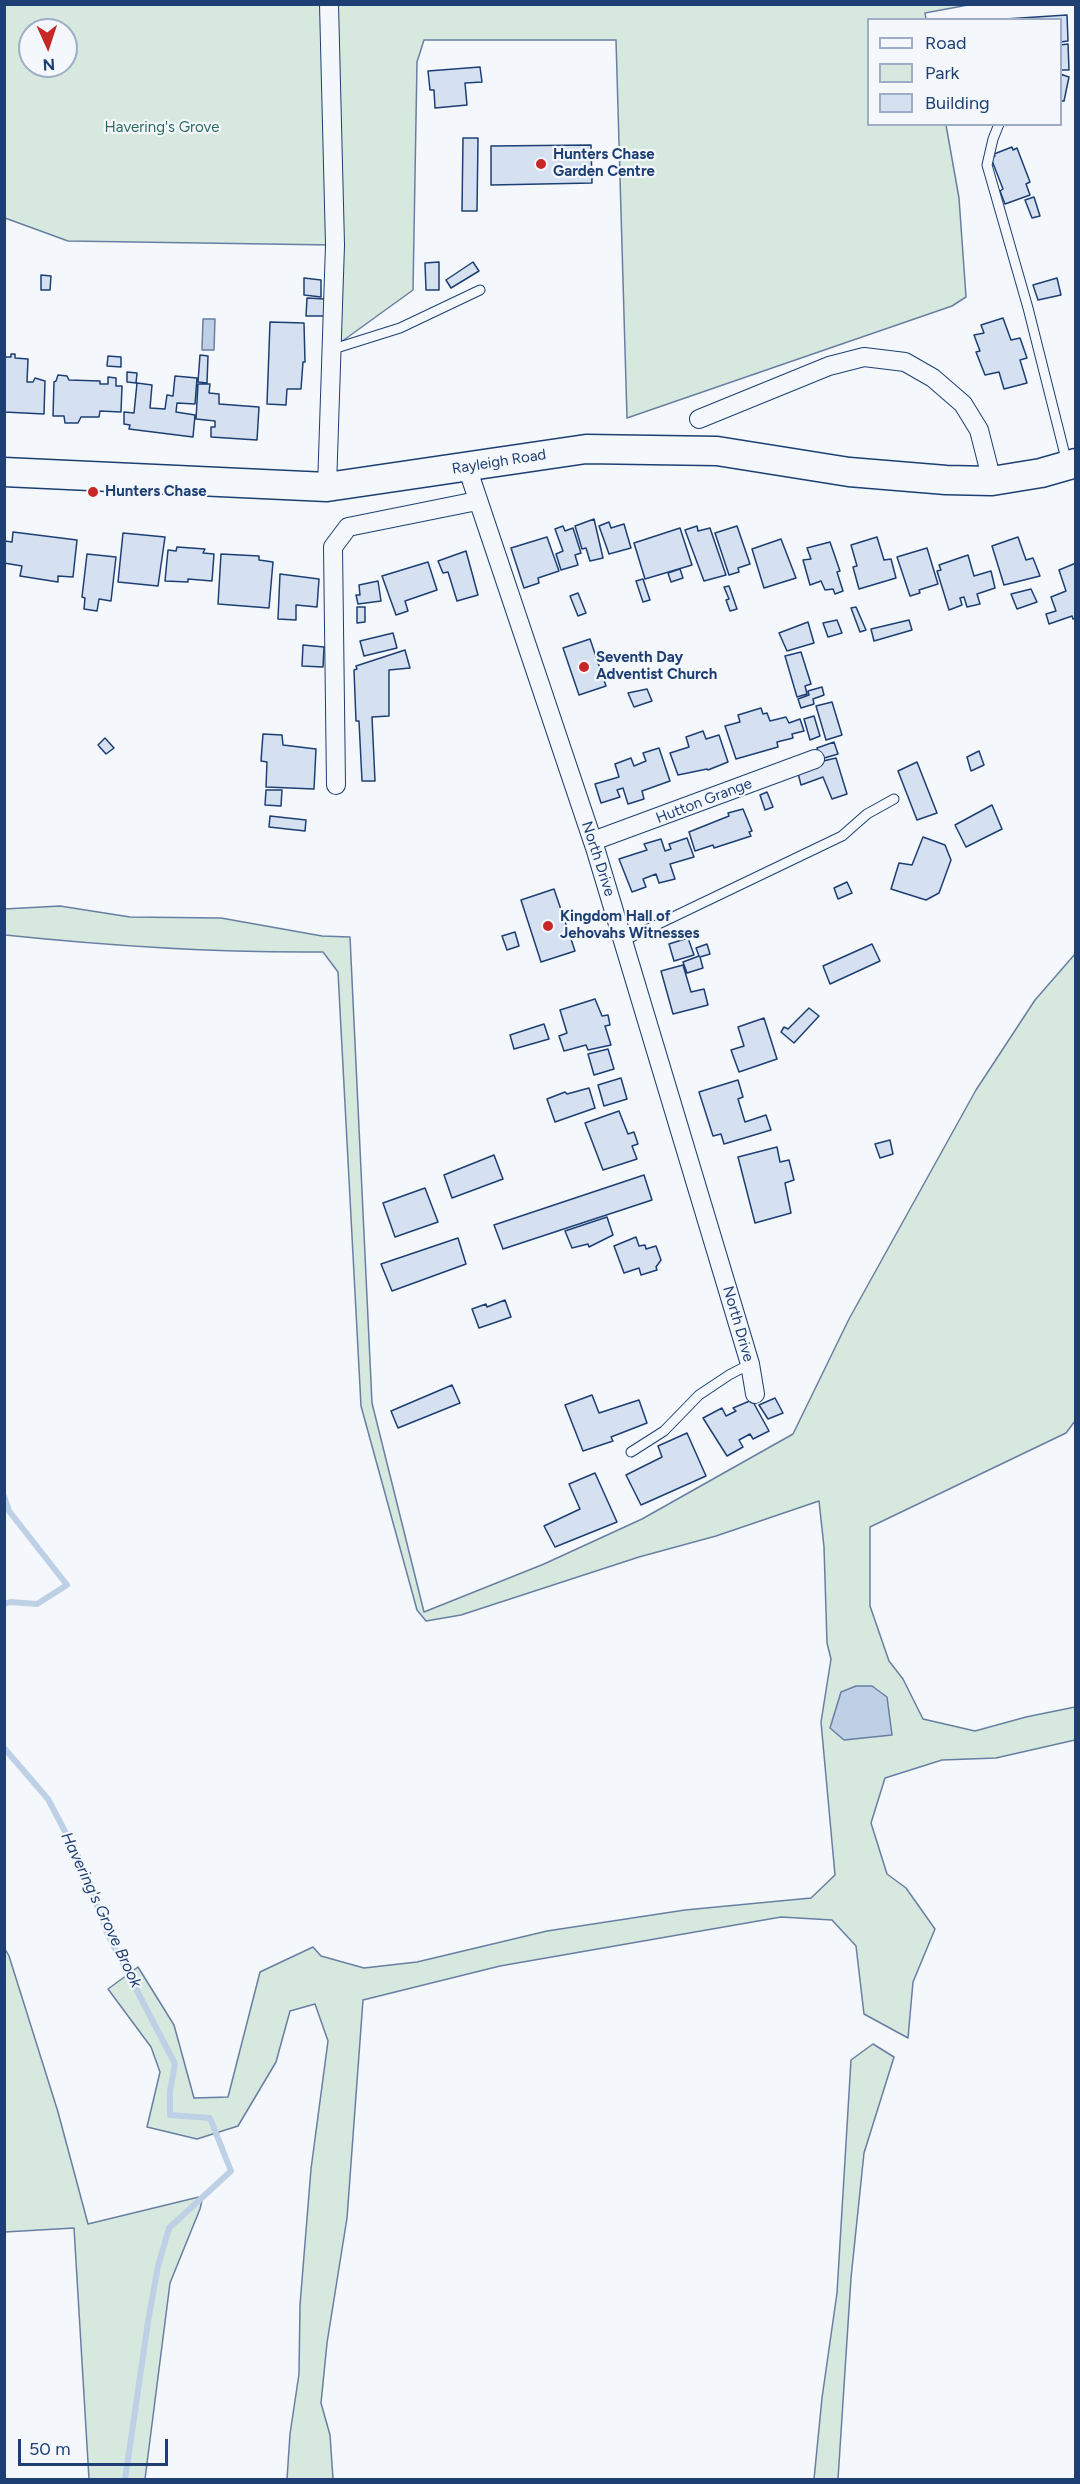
<!DOCTYPE html>
<html>
<head>
<meta charset="utf-8">
<style>
	body { margin:0 }
	#map { position:relative; width:1080px; height:2484px; overflow:hidden; background:#f4f7fb; font-family:Figtree,sans-serif }
	canvas { display:block }
	.frame { position:absolute; inset:0; border:6px solid #1d3f73; pointer-events:none }
	.legend { position:absolute; left:867px; top:18px; width:195px; height:108px; box-sizing:border-box; background:#f4f7fb; border:2px solid #9eadc5; margin:0; padding:8px 10px; list-style:none; font-size:18px; color:#1d3f73 }
	.legend li { display:flex; align-items:center; gap:12px; height:30px }
	.legend b { width:30px; border:2px solid #9eadc5 }
	.north { position:absolute; left:18px; top:18px; width:60px; height:60px; box-sizing:border-box; background:#f4f7fb; border:2px solid #9eadc5; border-radius:50%; rotate:177deg; font-size:16px; font-weight:700; line-height:24px; text-align:center; color:#1d3f73 }
	.north::after { content:''; display:block; margin:auto; width:21px; height:27px; background:#c62828; clip-path:polygon(50% 0,100% 100%,50% 72%,0 100%) }
	.scale { position:absolute; left:18px; top:2439px; width:150px; height:27px; box-sizing:border-box; border:3px solid #1d3f73; border-top:0; padding-left:8px; font-size:18px; line-height:21px; white-space:nowrap; color:#1d3f73; -webkit-text-stroke:4px #f4f7fb; paint-order:stroke }
</style>
</head>
<body>
<div id="map">
<canvas width="1080" height="2484"></canvas>
<div class="frame"></div>
<ul class="legend">
<li><b style="height:8px;background:#f4f7fb"></b>Road</li>
<li><b style="height:16px;background:#d7e8df"></b>Park</li>
<li><b style="height:16px;background:#d5e0f0"></b>Building</li>
</ul>
<div class="north">N</div>
<div class="scale">50 m</div>
</div>
<script>
const g = document.querySelector('canvas').getContext('2d');
g.lineJoin = 'round';
function fill(path, color) { g.fillStyle = color; g.fill(path, 'evenodd'); }
function trace(path, color, width, dash) { g.strokeStyle = color; g.lineWidth = width; g.lineCap = dash ? 'butt' : 'round'; g.setLineDash(dash || []); g.stroke(path); }
function drawText(font, color, halo, rows, align = 'center') {
  g.font = font + ' Figtree,sans-serif'; g.lineWidth = 4.5; g.setLineDash([]); g.textBaseline = 'middle'; g.strokeStyle = halo; g.fillStyle = color; for (const [text, x, y, turn = 0] of rows) {
    g.save(); g.translate(x, y); g.rotate((+turn || 0) * Math.PI / 180); g.textAlign = isNaN(turn) ? turn : align; if (halo) g.strokeText(text, 0, 0); g.fillText(text, 0, 0); g.restore();
  }
}
const green = new Path2D(`
	M5,5H968L925,13L926,19L868,20V124L946,125L959,198L966,297L952,306L627,418L616,40H424L417,62L413,290L330,350L333,245L68,241L5,218ZM30,30H66V66H30Z
	M60,906L130,917L221,918L322,936L350,937L372,1403L424,1612L544,1564L642,1519L793,1434L849,1319L976,1090L1035,1000L1075,954V1421L1066,1433L870,1527V1606L889,1661L903,1679L923,1719L975,1731L1026,1717L1075,1707V1740L996,1758L942,1760L885,1778L871,1823L887,1874L906,1888L935,1929L913,1982L908,2038L864,2014L856,1946L832,1920L781,1917L500,1966L363,2000L347,2218L327,2343L321,2403L330,2435L333,2479H287L290,2434L299,2374L300,2305L311,2169L328,2041L315,2004L290,2011L276,2062L238,2126L197,2139L147,2127L160,2072L151,2047L108,1989L138,1967L174,2025L194,2098L228,2097L260,1972L313,1947L321,1956L364,1968L417,1962L547,1931L685,1910L811,1898L835,1875L821,1722L831,1659L827,1643L824,1547L819,1501L716,1536L639,1557L461,1615L426,1621L417,1610L361,1406L338,972L323,952C216,953 111,946 5,935L4,909Z
	M5,1949L9,1956L58,2112L88,2224L203,2196L200,2209L170,2283L145,2479H89L74,2228L5,2232Z
	M873,2044L894,2057L864,2153L851,2278L838,2479H814L822,2398L837,2293L851,2060Z`);
fill(green, '#d7e8df');
trace(green, '#687fa3', 1.5);
const water = new Path2D(`
	M203,319H215L214,350H202Z
	M856,1686H872L887,1697L892,1735L844,1740L830,1728L841,1692Z`);
fill(water, '#bed0e5');
trace(water, '#687fa3', 1.5);
trace(new Path2D(`
	M4,1496L9,1511L67,1585L37,1604L10,1602L4,1604
	M4,1748L48,1799L80,1860L108,1935L175,2064L170,2091V2115L210,2118L231,2171L169,2228L158,2266L148,2322L125,2480`), '#bed0e5', 6);
const building = new Path2D(`
	M1067,15L1068,41L1060,42V20L1005,19Z
	M1068,44L1069,70H1060V45Z
	M480,67L482,82L465,83L467,105L435,108L434,90H430L428,71Z
	M1060,74L1069,77L1064,101H1060Z
	M463,138H478L477,211H462Z
	M591,145L592,183L491,185V146Z
	M1012,147L1013,150L1017,148L1030,182L1026,184L1030,195L1005,204L1000,191L1003,189L991,158L995,156L994,154Z
	M1034,197L1040,216L1032,218L1025,200Z
	M439,262V290H426L425,263Z
	M473,262L479,271L451,288L446,280Z
	M41,275L51,276L50,290H41Z
	M304,278L321,280V297L304,295Z
	M1057,278L1061,295L1038,300L1033,285Z
	M307,298L325,299L324,316H306Z
	M1003,318L1011,340L1020,338L1027,358L1020,360L1027,383L1004,389L999,372L985,375L976,352L980,351L974,335L984,333L981,325Z
	M270,322L304,323L305,362H303L301,389H287L286,405L267,404Z
	M11,354H15V358L28,359L27,382H33L35,378L45,381L44,414L4,412V357H11Z
	M200,355L208,356L207,383L198,382Z
	M108,356L121,357V367L107,366Z
	M127,372L137,373L136,383L127,382Z
	M58,375L67,376L69,380L100,381V384H108V377L116,378V386H122L121,412L100,411L99,417H81L78,423H65L64,416H53L54,382L56,381Z
	M175,376L197,378L195,404L177,403L176,412L195,415L193,437L129,429L130,425L124,424V412L134,413L137,383L152,385L150,408L165,409L167,395L173,396Z
	M198,384H210L209,393L219,394V404L259,407L257,440L211,437V427H215V421L196,419Z
	M594,519L603,558L590,561L586,548L582,549L575,526Z
	M609,522L611,528L624,524L631,548L609,554L599,526Z
	M563,526L565,531L573,528L581,553L575,555L578,565L561,570L556,554L563,551L555,529Z
	M697,526L698,531L710,528L726,575L704,581L685,530Z
	M737,526L750,564L738,568L739,572L729,575L715,533Z
	M680,528L692,565L645,579L634,543Z
	M13,532L77,540L73,577L58,576V582L20,576L22,566L4,563L5,541L12,542Z
	M123,533L165,537L158,586L118,582Z
	M547,537L559,571L538,578L539,583L524,588L511,548Z
	M877,537L884,560L891,559L896,578L859,589L853,567L857,566L851,545Z
	M1018,537L1026,560L1033,558L1040,576L1004,585L992,546Z
	M781,539L796,578L764,588L752,549Z
	M830,542L840,571L837,572L843,591L835,594L833,589L825,590L821,581L810,585L803,560L811,559L807,548Z
	M177,547L205,549L203,553L214,554L212,581L188,579V582L165,581L168,550L176,551Z
	M927,548L938,584L919,590L920,593L910,596L897,557Z
	M466,551L478,595L457,601L448,572L443,573L438,561Z
	M87,554L116,557L111,601L99,599L97,611L84,609L85,598L82,597Z
	M221,554L259,556V560L273,562L269,608L218,604Z
	M968,555L974,576L991,571L995,588L977,594L980,604L967,607L964,597L960,598L962,605L949,610L937,571L941,570L939,565Z
	M428,562L437,590L405,601L408,611L396,615L382,576Z
	M1076,563V618L1073,619L1072,616L1049,624L1046,614L1056,611L1051,597L1066,591L1059,570Z
	M680,569L683,578L671,582L668,573Z
	M280,574L319,579L317,607L296,605V620L278,619Z
	M643,579L650,600L643,602L636,581Z
	M378,581L381,601L358,604L356,595H360L359,585Z
	M729,586L737,609L730,611L726,600L729,599L724,587Z
	M1031,589L1037,602L1017,609L1011,594Z
	M578,593L586,613L578,616L570,596Z
	M357,607H365V622L357,623Z
	M856,607L866,630L860,632L851,608Z
	M837,620L842,633L828,637L823,623Z
	M909,620L912,630L874,641L871,629Z
	M808,622L814,643L787,651L779,633Z
	M393,633L397,648L364,656L360,641Z
	M590,639L606,686L579,695L563,648Z
	M303,645L324,647L323,667L302,666Z
	M405,650L410,668L389,670V716L372,717L375,781H362L359,721H356L354,670L357,669L356,666Z
	M801,652L811,684L805,686L807,694L797,697L785,656Z
	M822,687L824,695L813,699L814,704L801,708L798,699L809,695L808,691Z
	M647,689L652,701L634,707L628,693Z
	M832,702L842,735L826,740L816,706Z
	M761,708L763,714L767,713L770,721L786,717L789,723L800,719L804,731L792,734L793,738L777,742L778,747L736,759L725,726L740,722L738,715Z
	M814,716L820,736L810,740L804,719Z
	M703,731L706,739L719,735L728,762L708,770L707,769L678,775L670,753L689,747L686,737Z
	M263,734L282,735L283,745L316,749L314,789L266,787L267,762L261,761Z
	M105,738L114,748L106,754L98,745Z
	M834,742L838,754L821,759L817,748Z
	M659,748L670,781L642,791L644,799L628,804L623,788L617,790L620,797L601,803L595,784L619,777L615,764L631,758L634,766L646,761L643,753Z
	M979,751L984,765L971,771L967,757Z
	M836,758L847,794L832,799L823,777L801,785L798,773L819,762Z
	M917,762L937,813L917,820L898,771Z
	M266,790H282L281,806L265,805Z
	M767,792L773,807L765,810L760,795Z
	M992,805L1002,829L966,847L955,825Z
	M743,809L752,831L749,832L751,836L714,848L713,845L695,851L689,832L729,816L728,813Z
	M270,816L306,820L305,831L269,827Z
	M923,837L945,845L951,860L939,893L926,900L891,889L899,863L912,865Z
	M687,838L694,857L670,864L675,879L659,883L656,874L643,879L646,887L632,892L619,859L647,850L644,844L661,839L665,851L671,849L669,844Z
	M847,882L852,893L838,899L834,888Z
	M554,889L575,951L541,962L521,900Z
	M515,932L519,946L507,950L502,936Z
	M688,938L694,955L674,961L669,944Z
	M707,944L710,954L700,957L703,968L687,973L683,962L699,956L696,948Z
	M872,944L880,961L830,984L823,966Z
	M683,965L691,992L704,989L708,1005L673,1014L661,971Z
	M595,999L602,1016L608,1015L610,1025L605,1026L611,1045L588,1050L586,1045L564,1051L559,1036L567,1033L560,1010Z
	M809,1008L819,1016L794,1043L781,1032L784,1027L788,1029Z
	M764,1018L777,1059L739,1072L731,1050L744,1046L738,1027Z
	M544,1024L549,1039L514,1049L510,1035Z
	M608,1049L614,1069L594,1075L588,1054Z
	M621,1078L627,1099L604,1106L598,1085Z
	M738,1080L743,1097L738,1099L745,1122L766,1115L771,1130L724,1144L721,1134L713,1136L699,1092Z
	M589,1088L595,1108L555,1122L547,1099L565,1092L567,1094Z
	M619,1111L628,1134L634,1132L638,1144L632,1146L637,1159L603,1170L585,1123Z
	M890,1140L893,1154L880,1158L875,1144Z
	M777,1147L780,1162L789,1160L794,1180L785,1183L791,1213L755,1223L738,1157Z
	M494,1155L503,1179L452,1198L444,1175Z
	M644,1175L652,1200L503,1249L494,1225Z
	M425,1188L438,1222L395,1237L383,1203Z
	M607,1217L613,1235L589,1247L588,1244L572,1248L565,1231Z
	M636,1237L639,1246L645,1245L646,1249L656,1246L661,1260L656,1267L657,1270L641,1275L639,1268L624,1273L614,1246Z
	M458,1238L466,1264L392,1291L381,1264Z
	M505,1300L511,1317L479,1328L472,1309L486,1304L487,1307Z
	M452,1385L460,1403L398,1428L391,1411Z
	M592,1395L599,1413L639,1400L647,1423L611,1437L613,1441L583,1451L565,1405Z
	M775,1398L783,1413L768,1419L759,1405Z
	M752,1400L769,1431L753,1439L750,1434L739,1440L743,1447L727,1456L703,1418L722,1408L726,1416L736,1411L733,1408Z
	M687,1433L706,1476L641,1505L626,1475L662,1457L658,1446Z
	M595,1473L617,1522L555,1547L544,1526L580,1509L569,1484Z`);
fill(building, '#d5e0f0');
trace(building, '#1d3f73', 1.5);
const lane = new Path2D(`
	M999,124L993,139L987,165L1028,308L1067,463
	M330,350L400,328L480,290
	M623,941L842,836L867,814L894,799
	M631,1452L664,1431L699,1395L729,1375L750,1364`);
const street = new Path2D(`
	M699,419L829,366L864,357L905,362L933,378L963,404L979,430L992,481
	M467,467L596,851L750,1364L755,1394
	M327,487L335,245L329,4
	M336,785L333,547L348,527L477,501
	M593,841L815,759`);
const primary = new Path2D(`
	M4,472L327,487L586,449L717,451L849,472L946,480L992,481L1041,473L1076,463`);
trace(lane, '#1d3f73', 11);
trace(street, '#1d3f73', 20);
trace(primary, '#1d3f73', 31);
trace(lane, '#f4f7fb', 9);
trace(street, '#f4f7fb', 18);
trace(primary, '#f4f7fb', 28);
for (const [x, y, r, color] of [
	[541,164,6,"#c62828"],
	[93,492,6,"#c62828"],
	[584,667,6,"#c62828"],
	[548,926,6,"#c62828"]
]) { const dot = new Path2D(); dot.arc(x, y, r, 0, 2 * Math.PI); g.fillStyle = color; g.fill(dot); trace(dot, '#f4f7fb', 2); }
drawText('15px', '#2c6c60', '#f4f7fb', [
	["Havering's Grove",162,128]
]);
drawText('bold 15px', '#1d3f73', '#f4f7fb', [
	["Hunters Chase",553,155],
	["Garden Centre",553,172],
	["Hunters Chase",105,492],
	["Seventh Day",596,658],
	["Adventist Church",596,675],
	["Kingdom Hall of",560,917],
	["Jehovahs Witnesses",560,934]
], 'left');
drawText('15px', '#1d3f73', '#f4f7fb', [
	["Rayleigh Road",499,462,-9],
	["Hutton Grange",704,801,-21],
	["North Drive",598,859,72],
	["North Drive",738,1324,74]
]);
drawText('italic 16px', '#1d3f73', '#f4f7fb', [
	["Havering's Grove Brook",101,1910,65]
]);
</script>
</body>
</html>
